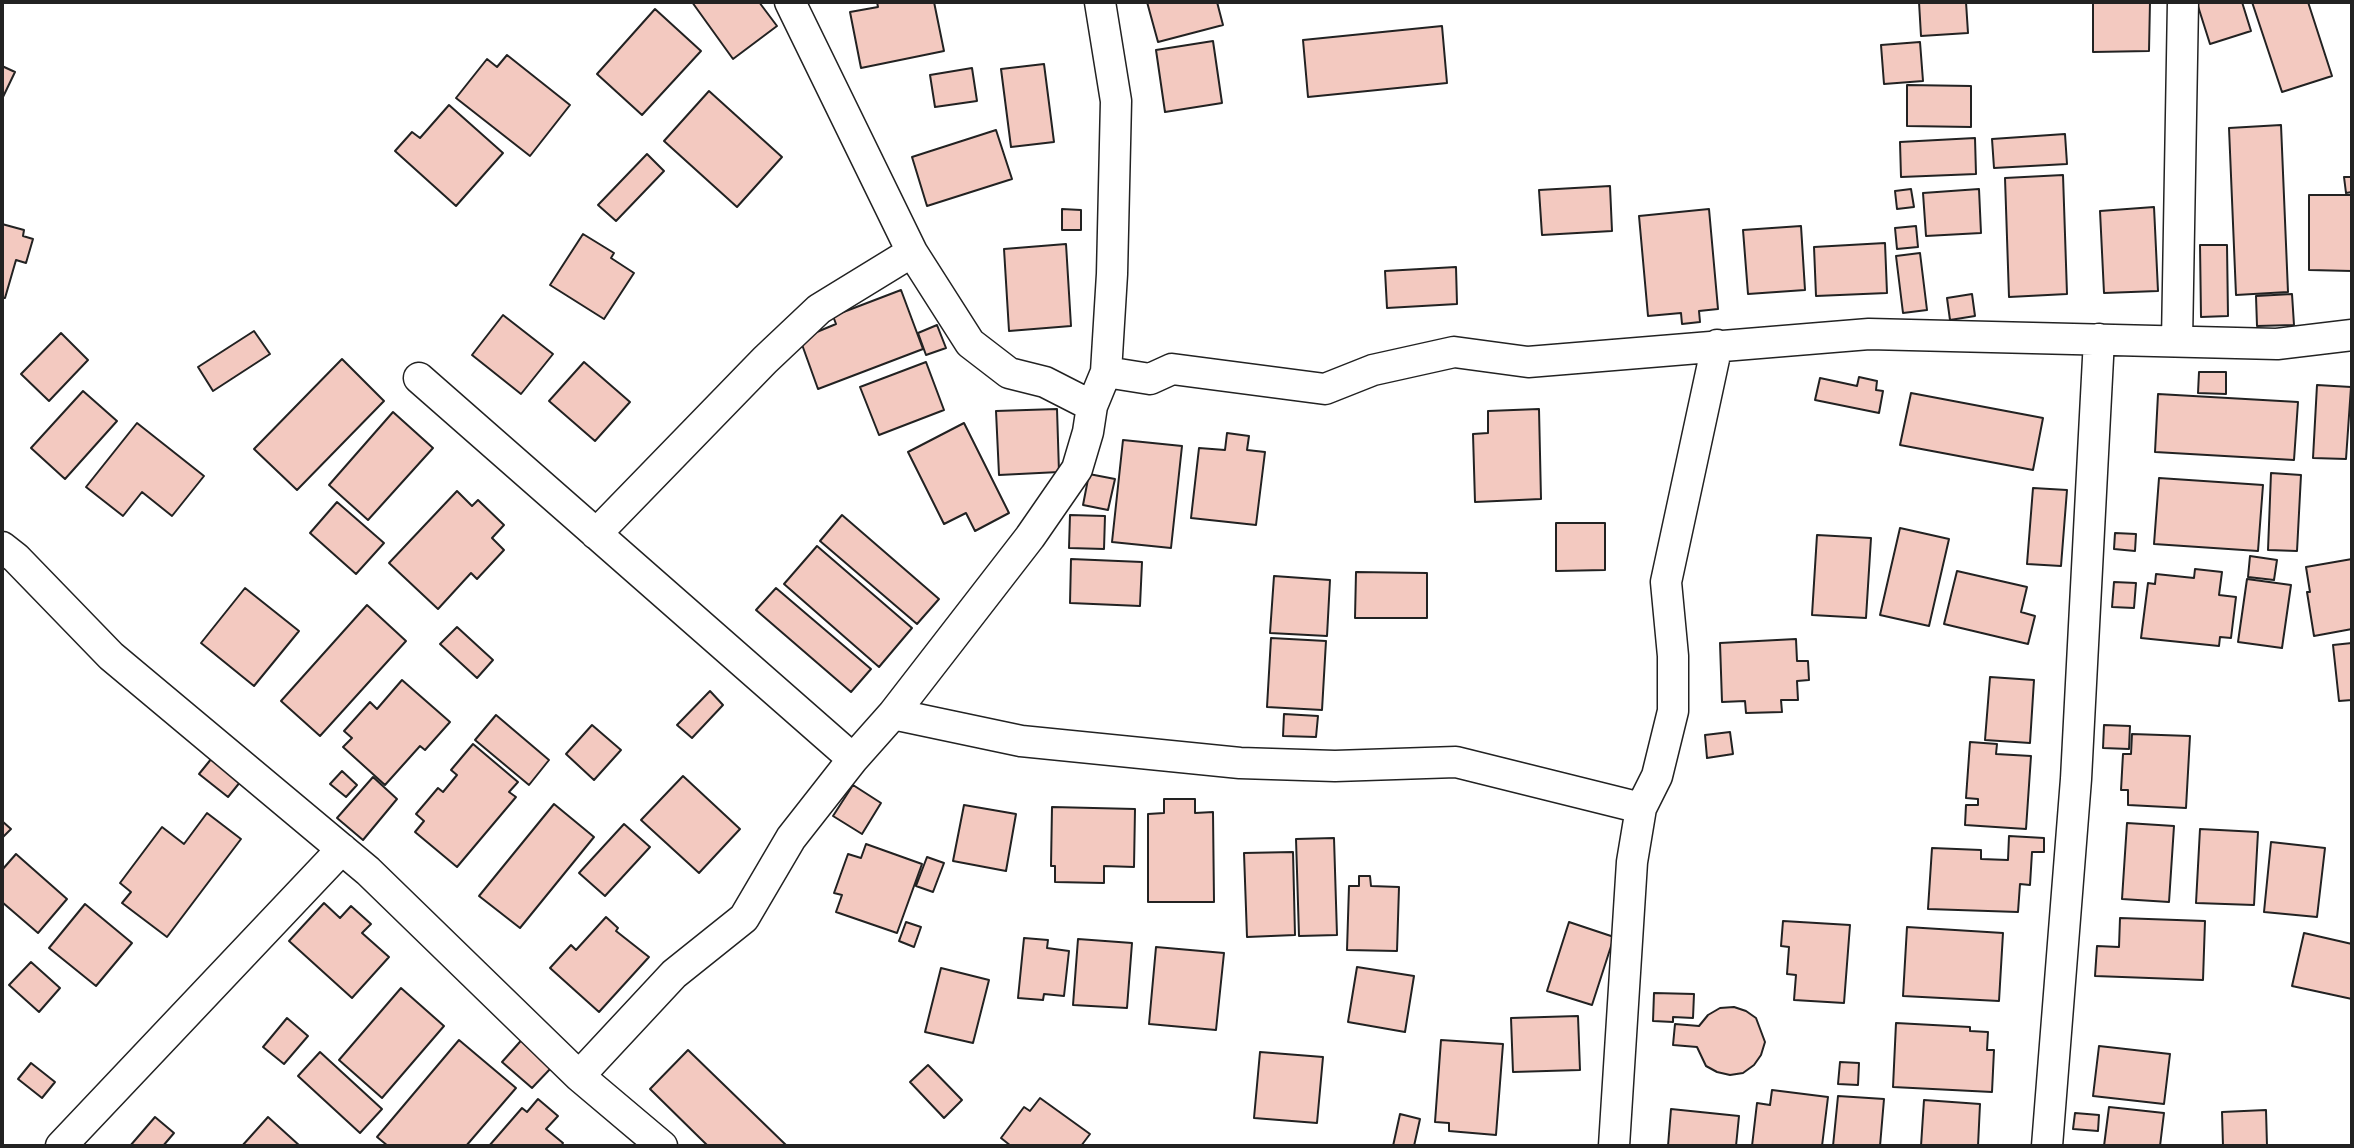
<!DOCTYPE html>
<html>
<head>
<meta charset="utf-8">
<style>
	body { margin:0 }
	#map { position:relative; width:2354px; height:1148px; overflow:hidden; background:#fff; font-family:"Work Sans",sans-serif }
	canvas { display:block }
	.frame { position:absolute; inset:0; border:4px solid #222; pointer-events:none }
</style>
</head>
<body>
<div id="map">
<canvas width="2354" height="1148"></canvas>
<div class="frame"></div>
</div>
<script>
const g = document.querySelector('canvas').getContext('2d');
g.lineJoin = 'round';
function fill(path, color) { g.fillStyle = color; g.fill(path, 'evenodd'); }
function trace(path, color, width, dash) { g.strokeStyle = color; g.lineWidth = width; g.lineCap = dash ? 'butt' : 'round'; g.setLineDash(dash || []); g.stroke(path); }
const building = new Path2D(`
	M692,2H759L777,26L733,59Z
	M877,2H934L944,51L861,68L850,12L878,7Z
	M1147,2H1217L1223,25L1158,42Z
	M1919,2H1966L1968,33L1921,36Z
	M2093,2H2150L2149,51L2093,52Z
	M2242,2L2251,31L2210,44L2197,3Z
	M2252,2H2308L2332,76L2282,92Z
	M655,9L701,51L642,115L597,74Z
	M1442,26L1447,83L1308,97L1303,40Z
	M1213,41L1222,103L1165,112L1156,50Z
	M1920,42L1923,81L1884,84L1881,45Z
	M507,55L570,105L530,156L456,98L487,59L497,67Z
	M1044,64L1054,142L1011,147L1001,69Z
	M2,66L15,72L2,99Z
	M972,68L977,101L935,107L930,75Z
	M1907,85L1971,86V127L1907,126Z
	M709,91L782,157L737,207L664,141Z
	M449,105L503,153L456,206L395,151L412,132L420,138Z
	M2281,125L2288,292L2236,295L2229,128Z
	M996,130L1012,179L927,206L912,157Z
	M2065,134L2067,164L1994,168L1992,139Z
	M1975,138L1976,174L1901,177L1900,142Z
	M647,154L664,171L616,221L598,205Z
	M2063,175L2067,294L2009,297L2005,178Z
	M2344,177H2352V192L2346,193Z
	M1610,186L1612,231L1542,235L1539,190Z
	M1911,189L1914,207L1897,209L1895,191Z
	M1979,189L1981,233L1926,236L1923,193Z
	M2309,195H2352V271L2309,270Z
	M2154,207L2158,291L2104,293L2100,211Z
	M1062,209L1081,210V230H1062Z
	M1709,209L1718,309L1699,311L1700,322L1682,324L1681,313L1648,316L1639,216Z
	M2,224L24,230L23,236L33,239L26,263L16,260L5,298H2Z
	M1801,226L1805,290L1748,294L1743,230Z
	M1916,226L1918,247L1897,249L1895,228Z
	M583,234L614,253L611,258L634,273L604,319L550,285Z
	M1885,243L1887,293L1816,296L1814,247Z
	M1066,244L1071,326L1009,331L1004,249Z
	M2200,245H2227L2228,316L2201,317Z
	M1920,253L1927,310L1903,313L1896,256Z
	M1456,267L1457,304L1387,308L1385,271Z
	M901,290L923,349L818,389L800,339L836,324L833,316Z
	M1972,294L1975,316L1950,320L1947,298Z
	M2292,294L2294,325L2257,326L2256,296Z
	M503,315L553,354L521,394L472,355Z
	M937,325L946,348L926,355L918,333Z
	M254,331L270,354L213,391L198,367Z
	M61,333L88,360L49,401L21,374Z
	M342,359L384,401L297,490L254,449Z
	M584,362L630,402L595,441L549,401Z
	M926,362L944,410L879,435L860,387Z
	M2199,372H2226V394L2198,393Z
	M1859,377L1877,381L1876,390L1883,391L1879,413L1815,400L1820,378L1857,386Z
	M2317,385L2351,387L2346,459L2313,458Z
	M83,391L117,421L65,479L31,448Z
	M1911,393L2043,418L2033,470L1900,445Z
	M2158,394L2298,402L2294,460L2155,452Z
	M1057,409L1059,472L999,475L996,411Z
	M1539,409L1541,499L1475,502L1473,434L1488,433V411Z
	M393,412L433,448L368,520L329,485Z
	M137,423L204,476L172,516L142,492L123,516L86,487Z
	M964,423L1009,513L975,531L966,513L944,524L908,452Z
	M1227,433L1249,436L1247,450L1265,452L1256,525L1191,518L1199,448L1225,450Z
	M1123,440L1182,446L1171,548L1112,542Z
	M2271,473L2301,475L2297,551L2268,550Z
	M1089,474L1115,479L1108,510L1083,505Z
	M2159,478L2263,485L2258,551L2154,544Z
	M2033,488L2067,490L2061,566L2027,564Z
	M457,491L472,506L478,500L504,525L492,538L504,550L477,579L471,573L438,609L389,563Z
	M337,502L384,543L356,574L310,533Z
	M842,515L939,599L917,624L820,541Z
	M1070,515L1105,516L1104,549L1069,548Z
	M1556,523H1605V570L1556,571Z
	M1900,528L1949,539L1929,626L1880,615Z
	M2115,533L2136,534L2135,551L2114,549Z
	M1817,535L1871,538L1866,618L1812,615Z
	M817,546L912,628L879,667L784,584Z
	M2250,556L2277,560L2274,580L2248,577Z
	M1071,559L1142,562L1140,606L1070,603Z
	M2352,559V629L2314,636L2307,592H2310L2306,567Z
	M2195,569L2222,572L2219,595L2236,597L2231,638L2220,637L2219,646L2141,638L2148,583L2155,584L2156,574L2194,578Z
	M1957,571L2027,587L2021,612L2035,616L2028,644L1944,624Z
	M1356,572L1427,573V618H1355Z
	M1274,576L1330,580L1327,636L1270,633Z
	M2247,579L2291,585L2282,648L2238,642Z
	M2114,582L2136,583L2134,608L2112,607Z
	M245,588L299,631L254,686L201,643Z
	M776,588L871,669L851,692L756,610Z
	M367,605L406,641L320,736L281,701Z
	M457,627L493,660L477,678L440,644Z
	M1271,638L1326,641L1322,710L1267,707Z
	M1796,639L1797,661H1808L1809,680L1797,681L1798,700H1781L1782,712L1746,713L1745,701L1722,702L1720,643Z
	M2352,643V700L2339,701L2333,645Z
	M1990,677L2034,680L2030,743L1985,740Z
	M402,680L450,722L425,750L420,746L385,785L343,747L352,738L344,731L370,702L377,709Z
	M710,691L723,705L692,738L677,725Z
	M1284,714L1318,716L1316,737L1283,736Z
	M496,715L549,760L529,785L475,740Z
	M592,725L621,750L594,780L566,754Z
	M2104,725L2130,726L2129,749L2103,748Z
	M1730,732L1733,754L1707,758L1705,735Z
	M2132,734L2190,736L2186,808L2128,805V790H2121L2123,754H2131Z
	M1970,742L1997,744L1996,754L2031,756L2026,829L1965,825L1966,805H1978V799L1966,798Z
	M473,744L518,782L509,792L516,797L457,867L415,832L424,821L416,814L438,788L443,792L457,775L451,770Z
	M216,753L245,776L228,797L199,774Z
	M342,771L357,785L346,797L330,784Z
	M683,776L740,829L699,873L641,820Z
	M373,777L397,799L363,840L337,818Z
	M853,785L881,803L862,834L833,816Z
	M1164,799H1195V813L1213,812L1214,902H1148V814L1164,813Z
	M554,804L594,837L520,928L479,896Z
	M964,805L1016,814L1006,871L953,861Z
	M1052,807L1135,809L1134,867L1104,866V883L1055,882V866H1051Z
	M207,813L241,839L167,937L122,903L131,892L120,883L162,827L184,844Z
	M2,821L11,829L2,838Z
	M2127,823L2174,826L2169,902L2122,899Z
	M624,824L650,847L605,896L579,873Z
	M2200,829L2258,832L2254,905L2196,903Z
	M2009,836L2044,838V852H2032L2030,885L2020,884L2018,912L1928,909L1932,848L1981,850V859L2008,860Z
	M1334,838L1337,935L1299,936L1296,839Z
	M2271,842L2325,848L2317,917L2264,912Z
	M866,844L922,864L897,933L836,912L842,895L834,893L848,854L861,858Z
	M1293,852L1295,935L1247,937L1244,853Z
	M16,854L67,899L38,933L2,902V870Z
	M927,857L944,863L933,892L916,886Z
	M1359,876H1370L1371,886L1399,887L1397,951L1347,950L1349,886H1359Z
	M324,903L340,918L351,906L371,924L362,933L389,957L352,998L289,941Z
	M85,904L132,943L96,986L49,948Z
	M606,917L618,928L616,931L649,957L599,1012L550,968L571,945L576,950Z
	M2120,918L2205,921L2203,980L2095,976L2097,946L2119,947Z
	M1783,921L1850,925L1844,1003L1794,1000L1796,975L1787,974L1789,947L1781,946Z
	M906,922L921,927L914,947L899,941Z
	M1569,922L1614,937L1592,1005L1547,991Z
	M1907,927L2003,933L1999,1001L1903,996Z
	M2304,933L2352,944V999L2292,986Z
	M1024,938L1048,940L1047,948L1069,951L1064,996L1044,994L1043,1000L1018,998Z
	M1078,939L1132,943L1127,1008L1073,1005Z
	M1156,947L1224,953L1216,1030L1149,1024Z
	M31,962L60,988L39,1012L9,985Z
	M1357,967L1414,976L1405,1032L1348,1022Z
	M941,968L989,980L973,1043L925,1032Z
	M401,988L444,1026L382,1098L339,1060Z
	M1654,993L1694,994L1693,1018L1673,1017V1022L1653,1021Z
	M1734,1007L1746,1011L1756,1018L1765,1042L1761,1055L1754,1065L1743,1073L1730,1075L1717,1072L1706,1066L1697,1047L1673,1045L1675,1024L1699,1026L1708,1015L1720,1008Z
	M1578,1016L1580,1070L1513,1072L1511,1018Z
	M287,1018L308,1036L284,1064L263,1047Z
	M1896,1023L1970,1027V1031L1988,1032L1987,1050H1994L1992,1092L1893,1087Z
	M526,1035L551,1068L532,1088L502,1062Z
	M459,1040L516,1088L466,1146H388L377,1137Z
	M1441,1040L1503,1044L1496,1135L1449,1131V1123L1435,1122Z
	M2099,1046L2170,1054L2164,1104L2093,1096Z
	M688,1050L787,1146H708L650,1089Z
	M320,1052L382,1109L360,1133L298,1076Z
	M1260,1052L1323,1057L1317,1123L1254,1118Z
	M1840,1062L1859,1063L1858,1085L1838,1084Z
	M31,1063L55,1082L42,1098L18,1079Z
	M928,1065L962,1100L944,1118L910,1082Z
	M1772,1090L1828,1097L1822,1146H1752L1757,1103L1770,1105Z
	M1838,1096L1884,1099L1880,1146H1833Z
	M1040,1098L1090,1134L1081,1146H1011L1001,1138L1024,1107L1030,1111Z
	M538,1099L558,1116L546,1129L563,1143L561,1146H489L522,1108L527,1112Z
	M1924,1100L1980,1104L1978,1146H1921Z
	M2109,1107L2164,1113L2160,1146H2104Z
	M1671,1109L1739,1116L1736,1146H1668Z
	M2266,1110L2267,1146H2223L2222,1112Z
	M2075,1113L2099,1115L2098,1131L2073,1129Z
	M1400,1114L1420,1119L1414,1146H1393Z
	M155,1117L174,1133L163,1146H130Z
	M268,1117L300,1146H242Z`);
fill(building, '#f3c9c0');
trace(building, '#222', 2);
const street = new Path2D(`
	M790,2L912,252L970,343L1009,373L1045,382L1092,406
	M1100,2L1116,101L1112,274L1106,372
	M2177,341L2183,2
	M419,378L853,759
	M596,534L765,360L819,309L912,252
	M2,547L16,558L111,656L368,871L579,1076L662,1146
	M893,714L1021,741L1240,763L1335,766L1456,762L1641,808
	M579,1076L674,974L744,918L791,838L853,759L893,714L1030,537L1077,469L1088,432L1092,406L1106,372L1150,379L1172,369L1325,389L1373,370L1454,352L1528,362L1869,334L2277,344L2352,335
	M61,1146L342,849
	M1614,1146L1632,862L1641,808L1657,776L1673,711V656L1666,582L1717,345
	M2047,1146L2076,779L2099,339`);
trace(street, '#222', 33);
trace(street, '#fff', 30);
</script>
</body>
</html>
